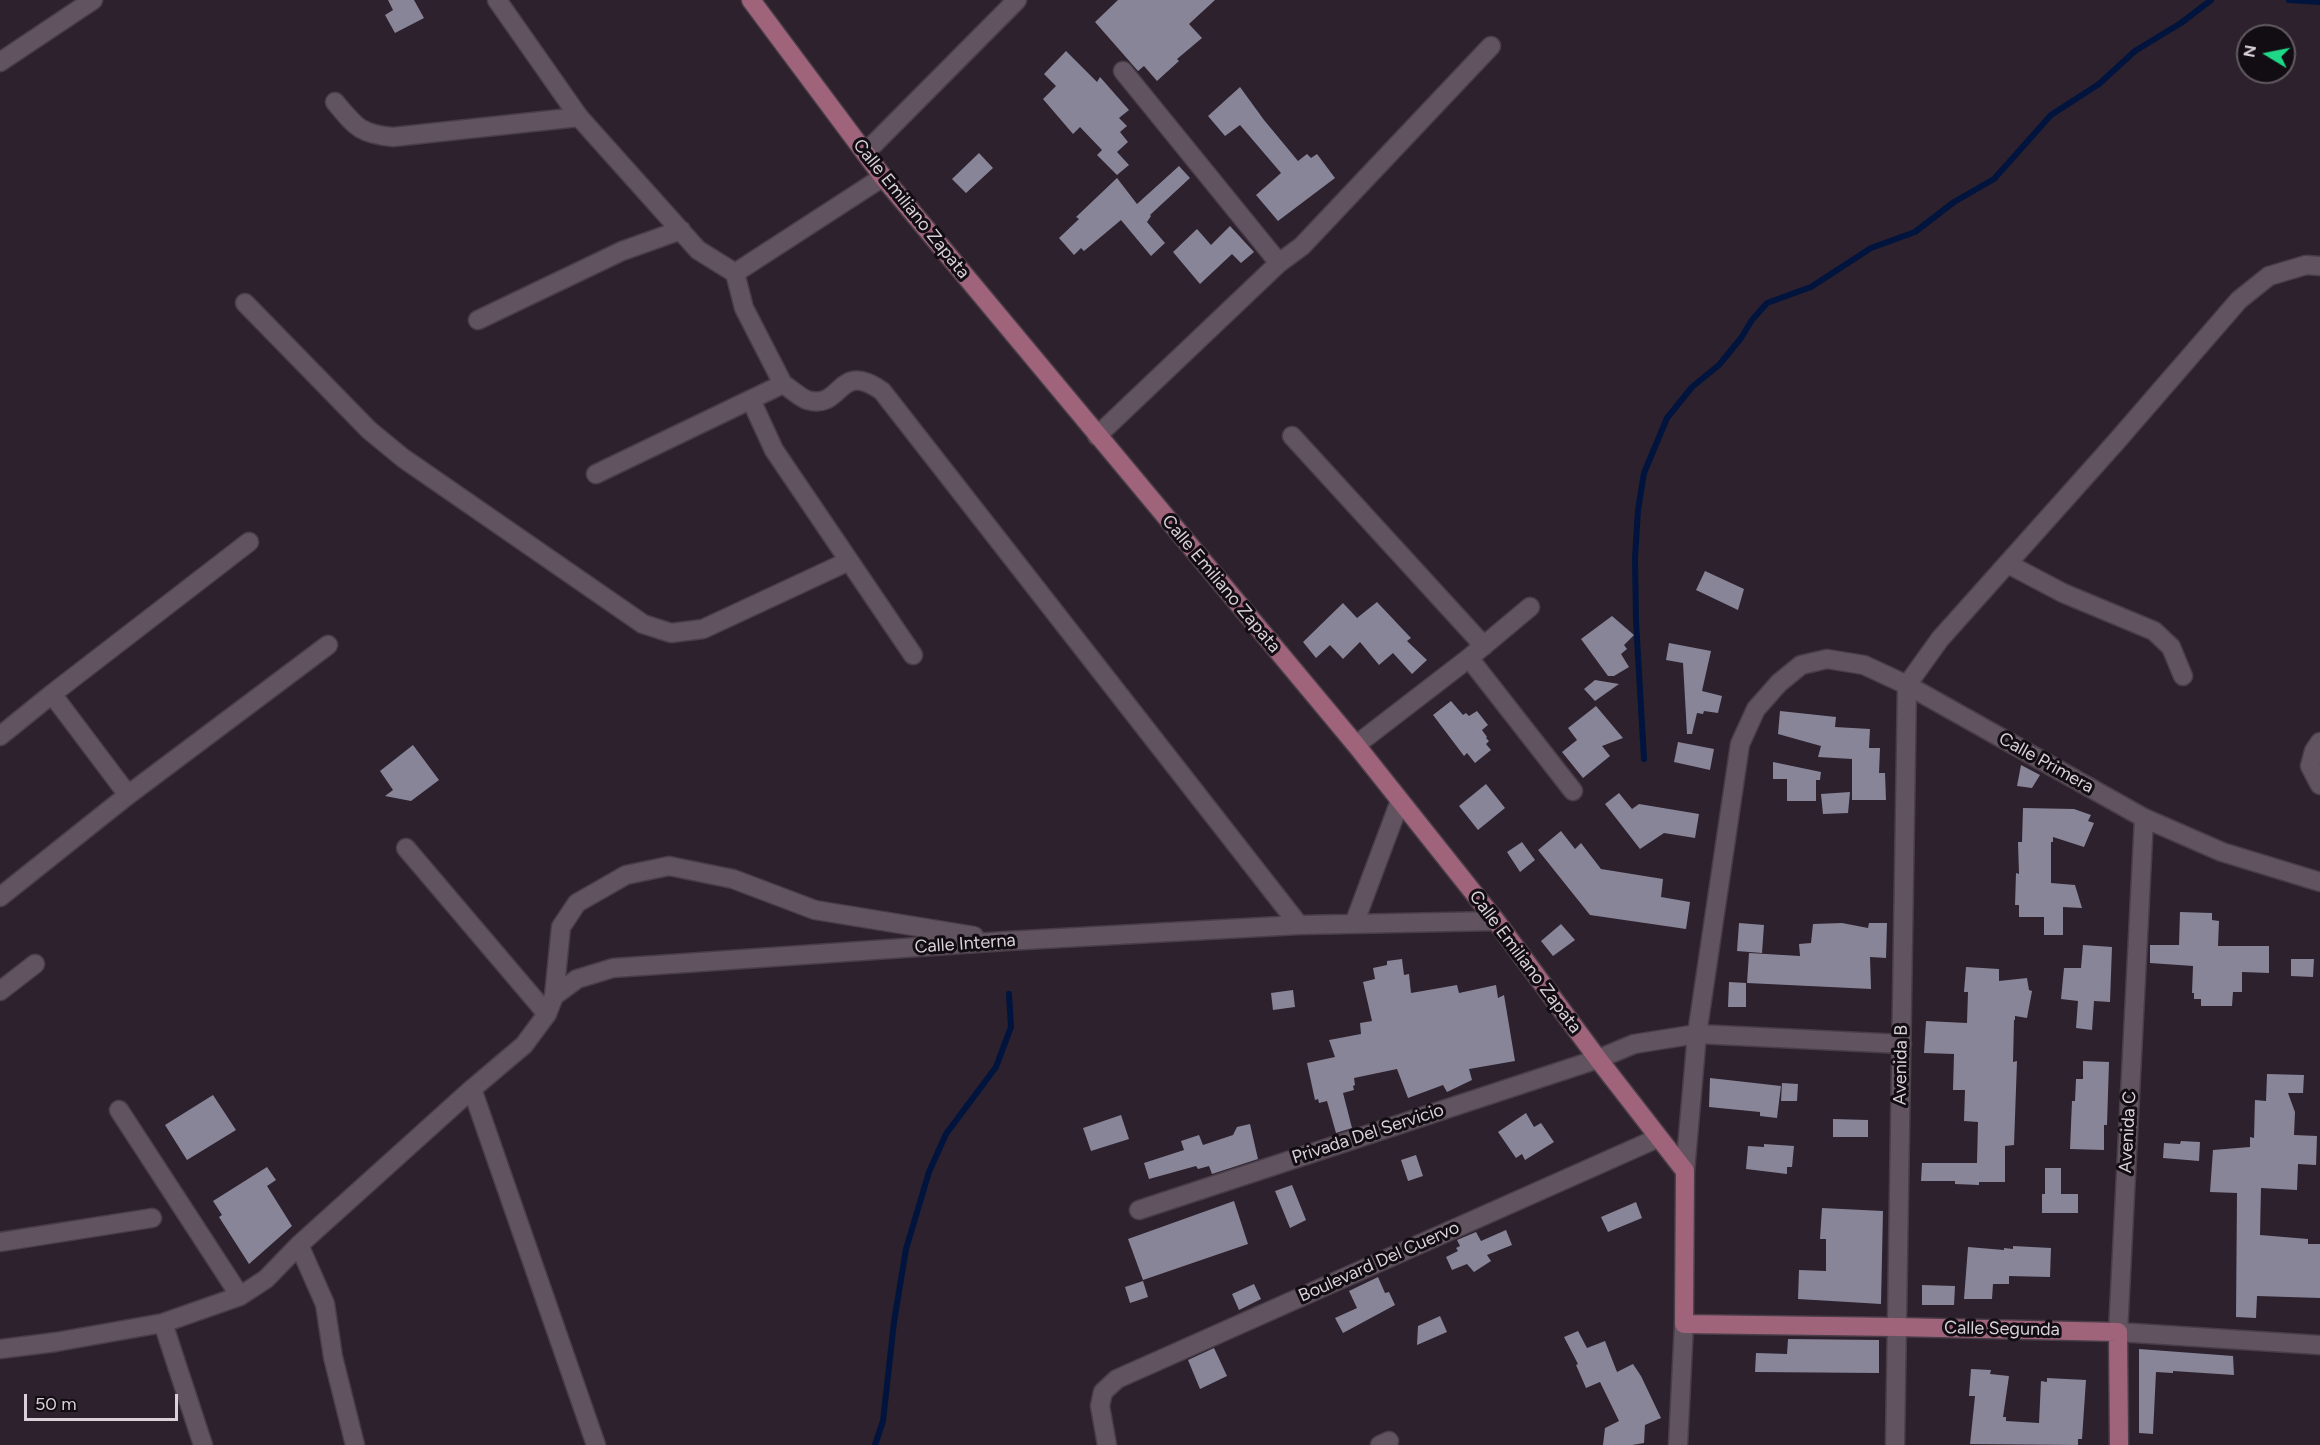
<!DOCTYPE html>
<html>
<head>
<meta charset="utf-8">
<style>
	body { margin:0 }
	#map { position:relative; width:2320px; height:1445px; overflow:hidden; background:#2d212d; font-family:Figtree,sans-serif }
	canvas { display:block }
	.north { position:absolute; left:2236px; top:24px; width:60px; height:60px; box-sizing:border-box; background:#120d12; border:2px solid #625b61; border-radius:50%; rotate:280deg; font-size:16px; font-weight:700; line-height:24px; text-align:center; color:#d9d0d8 }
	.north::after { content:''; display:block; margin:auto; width:21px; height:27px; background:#1ed888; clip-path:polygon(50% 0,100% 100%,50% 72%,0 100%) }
	.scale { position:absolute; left:24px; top:1394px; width:154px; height:27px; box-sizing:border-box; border:3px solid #d9d0d8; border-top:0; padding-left:8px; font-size:18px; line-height:21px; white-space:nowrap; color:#d9d0d8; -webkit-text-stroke:4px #120d12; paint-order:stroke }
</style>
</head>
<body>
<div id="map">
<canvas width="2320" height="1445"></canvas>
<div class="north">N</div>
<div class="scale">50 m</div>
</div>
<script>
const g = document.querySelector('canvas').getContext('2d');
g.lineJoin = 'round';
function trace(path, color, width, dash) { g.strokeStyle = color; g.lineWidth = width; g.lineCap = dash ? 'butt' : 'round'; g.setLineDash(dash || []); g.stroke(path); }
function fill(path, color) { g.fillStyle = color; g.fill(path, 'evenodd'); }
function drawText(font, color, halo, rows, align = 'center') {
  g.font = font + ' Figtree,sans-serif'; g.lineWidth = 6; g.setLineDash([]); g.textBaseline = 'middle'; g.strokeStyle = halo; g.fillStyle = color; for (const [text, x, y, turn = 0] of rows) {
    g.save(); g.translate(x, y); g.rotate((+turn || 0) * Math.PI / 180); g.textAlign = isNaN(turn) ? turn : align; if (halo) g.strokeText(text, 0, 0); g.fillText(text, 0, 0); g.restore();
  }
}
trace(new Path2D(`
	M2289,0L2320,2
	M1644,759L1636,621L1635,558L1638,510L1644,473L1667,418L1692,387L1719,365L1741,338L1752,320L1767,303L1811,287L1871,248L1915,232L1954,202L1994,179L2051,115L2099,84L2135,51L2181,23L2211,0
	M875,1445L883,1421L894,1322L906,1249L929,1172L946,1134L996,1067L1011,1027L1009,994`), '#00143e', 6);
fill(new Path2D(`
	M388,0H414L424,18L395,33L385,15L393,10Z
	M1118,0H1215L1189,24L1202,38L1177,59L1179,61L1157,81L1144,66L1138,71L1095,22Z
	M1066,51L1097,82L1100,77L1129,110L1119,118L1127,126L1120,132L1128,142L1117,152L1129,165L1117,175L1097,155L1102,150L1080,127L1073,134L1043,99L1056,86L1044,74Z
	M1240,87L1264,120L1298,161L1307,154L1311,158L1317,154L1335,178L1278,221L1256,195L1281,173L1240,125L1225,136L1208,116Z
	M979,153L993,168L966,193L952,179Z
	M1179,166L1190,178L1150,215L1151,216L1147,222L1165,243L1151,256L1121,220L1084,251L1081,248L1074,255L1059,238L1079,219L1076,217L1117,178L1137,204Z
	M1230,226L1254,252L1241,263L1232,254L1200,284L1173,252L1197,229L1211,245Z
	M1705,571L1744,589L1738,610L1696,590Z
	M1377,602L1411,638L1407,641L1427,660L1412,674L1393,653L1379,665L1360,642L1343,659L1330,645L1316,658L1303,642L1343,603L1357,618Z
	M1612,616L1634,635L1624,645L1627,649L1621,654L1629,667L1614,676H1608L1581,639Z
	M1669,643L1711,651L1702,691L1722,696L1718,713L1704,711L1703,714L1697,713L1692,734H1687L1683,663L1666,660Z
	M1595,680L1619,684L1595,701L1584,689Z
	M1451,701L1463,715L1466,713L1469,716L1477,711L1488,725L1482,730L1487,737L1486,738L1489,741L1486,744L1491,750L1475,763L1467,753L1464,756L1433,715Z
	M1596,706L1623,738L1602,746L1610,756L1583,778L1562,752L1577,740L1568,728Z
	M1780,711L1836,717L1835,727L1870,729L1869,748H1880L1879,773H1885L1886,800H1852V759L1818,757L1821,746L1778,734Z
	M1678,742L1714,749L1710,770L1674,762Z
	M413,745L439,780L411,801L385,796L393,790L380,771Z
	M1773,762L1821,772L1820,780H1816V801H1787V779H1773Z
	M2021,765L2040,775L2032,788L2017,786Z
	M1486,784L1505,808L1478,830L1459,806Z
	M1850,792L1848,813L1823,814L1821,794Z
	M1619,793L1632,809L1639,804L1699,814L1695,838L1664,833L1640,849L1605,804Z
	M2023,808L2074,809L2091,815L2088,821L2094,823L2084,847L2053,837V842H2051V883L2075,885L2082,908L2063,907V935H2044V917H2019V905H2015L2016,873L2019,874L2018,842H2022Z
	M1561,831L1575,849L1581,843L1601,869L1663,879L1661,897L1690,902L1686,929L1590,915L1538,850Z
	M1522,842L1535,860L1520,872L1507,852Z
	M2180,912L2212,913V920L2219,921L2218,946H2269V973L2242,972V992H2233L2232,1006H2201V999H2194V993H2192L2193,966L2150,963V945H2179Z
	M1739,923L1764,925L1762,953L1737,951Z
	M1842,923L1868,928L1869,923H1887L1886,958L1870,957L1871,989L1747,983L1749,953L1800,956L1799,944L1811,943L1813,924Z
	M1561,924L1575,940L1553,956L1541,941Z
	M2083,945L2112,947L2110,1002L2094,1001L2092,1030L2076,1028L2078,1001L2061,999L2064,968H2081Z
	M1402,959L1404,975L1409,974L1411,993L1457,985L1459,993L1496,985L1498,998L1504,995L1515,1061L1469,1069L1472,1080L1447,1092L1443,1085L1408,1098L1397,1069L1354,1078L1355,1085L1353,1086L1354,1090L1343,1093L1352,1128L1336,1133L1327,1101L1319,1103L1318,1099L1315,1100L1307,1063L1335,1057L1329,1040L1361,1034L1360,1023L1372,1021L1363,982L1375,979L1373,968L1387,965V961Z
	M2291,959H2314L2313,977L2291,976Z
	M1966,967L1999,969V981L2027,978L2029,990L2032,991L2027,1018L2015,1016V1020H2014L2013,1062L2017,1061L2014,1145L2005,1146V1182H1979V1185L1955,1184V1181H1921L1922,1163H1977L1978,1122L1964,1121L1965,1090H1953L1954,1054L1924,1053L1926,1021L1967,1023L1968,992H1964Z
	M1729,982L1746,983V1007H1728Z
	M1293,990L1295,1007L1273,1010L1271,993Z
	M2083,1061L2109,1062L2107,1125H2104V1150L2070,1149L2072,1101H2075L2076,1079H2083Z
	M2267,1074L2304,1075L2303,1093H2288L2295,1112L2294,1135L2317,1136L2316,1165L2298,1164L2297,1190L2261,1188L2260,1235L2308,1239V1244H2320V1298L2257,1296L2256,1318L2236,1317L2237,1193L2210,1192L2213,1150L2250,1147V1137L2254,1138L2255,1100L2266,1101Z
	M1710,1078L1781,1086L1777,1118L1760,1116V1112L1709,1107Z
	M1782,1083L1798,1084L1797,1101H1781Z
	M213,1095L236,1130L187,1160L165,1125Z
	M1526,1113L1534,1127L1541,1123L1554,1142L1525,1160L1522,1154L1516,1158L1498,1132Z
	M1121,1115L1129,1139L1091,1151L1083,1128Z
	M1833,1119L1868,1120V1137H1833Z
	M1250,1124L1258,1159L1212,1174L1209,1166L1198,1169L1196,1166L1149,1179L1144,1163L1184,1150L1181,1141L1199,1135L1203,1145L1233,1135L1237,1127Z
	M2181,1141L2200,1142L2199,1161L2163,1158L2164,1143L2180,1144Z
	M1764,1144L1794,1146L1792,1167H1787V1174L1746,1169L1748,1146L1764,1147Z
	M1416,1155L1423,1176L1408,1181L1401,1160Z
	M267,1167L276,1180L267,1186L292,1226L249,1264L219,1217L222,1215L213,1201Z
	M2045,1168H2061V1194H2078V1213H2042V1194H2045Z
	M1292,1185L1306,1220L1290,1228L1275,1191Z
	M1234,1201L1248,1244L1143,1280L1128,1239Z
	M1636,1202L1642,1218L1608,1232L1601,1217Z
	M1822,1208L1883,1211L1881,1304L1798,1299L1799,1270L1826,1271V1239H1820Z
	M1506,1230L1512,1245L1487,1255L1491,1261L1474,1272L1467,1264L1452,1270L1446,1257L1458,1251L1456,1248L1460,1246L1457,1240L1476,1232L1481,1241Z
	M2013,1246L2051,1248L2050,1277L2009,1276V1284H1993L1992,1299H1964L1968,1247L2004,1250V1248L2013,1249Z
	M1378,1277L1385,1293L1389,1292L1395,1305L1343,1333L1335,1318L1357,1308L1349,1291Z
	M1143,1281L1148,1297L1130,1303L1125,1287Z
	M1254,1284L1261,1299L1239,1310L1232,1294Z
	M1922,1285L1955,1286L1954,1305H1922Z
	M1440,1316L1447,1332L1417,1345L1418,1326Z
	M1578,1331L1587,1348L1605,1341L1617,1372L1633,1364L1641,1376L1661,1418L1645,1425L1644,1443L1632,1445H1603L1605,1428L1619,1421L1600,1382L1586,1388L1576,1365L1578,1364L1564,1337Z
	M1788,1339L1879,1340V1373L1755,1372L1756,1353L1787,1354Z
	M1214,1348L1227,1376L1200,1389L1188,1360Z
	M2139,1349L2233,1356L2234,1375L2173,1371V1373L2156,1372L2153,1434L2139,1433Z
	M1971,1369L1991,1370L1990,1374L2009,1376L2003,1417H2006V1421L2039,1423L2041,1381L2047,1382V1378L2086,1380L2082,1439H2078V1445L1970,1444L1975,1396H1969Z`), '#888598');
const minor = new Path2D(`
	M497,0L579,117L698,250L735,273L744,308L783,384
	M0,62L93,0
	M1123,71L1279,263
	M335,102C356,127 360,134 393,137L579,117
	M866,152L1017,0
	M735,273L883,177
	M245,303L369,430L403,458L643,624L671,633L703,629L849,561
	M478,320L622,251L681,230
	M751,400L774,450L913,655
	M1097,436L1279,263L1302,246L1491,46
	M1292,436L1484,646
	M596,474L783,384C790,388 799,397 807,400C843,411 837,359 882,391L1299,925
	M2008,564L2063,593L2154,631L2171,647L2183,676
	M1469,658L1573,791
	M52,694L249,542
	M0,736L52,694L128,795L0,897
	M2320,742L2314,751L2310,766L2320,785
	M1356,745L1469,658L1530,607
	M128,795L328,645
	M2144,818L2118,1332L2320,1345
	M406,848L547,1014
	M1354,924L1400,801
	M0,991L35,964
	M554,996L561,927L577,903L626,875L669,866L733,879L815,910L974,936
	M472,1089L596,1445
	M119,1110L240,1296
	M1685,1171L1697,1034L1740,744L1756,709L1779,683L1801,665L1827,659L1864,665L1907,685L2144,818L2222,852L2320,882
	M1139,1210L1598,1059L1634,1044L1697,1034L1902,1044
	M0,1242L152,1218
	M299,1245L325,1304L333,1357L355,1445
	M163,1323L203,1445
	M0,1349L56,1342L163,1323L240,1296L266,1279L299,1245L472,1089L524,1045L547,1014L554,996L577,979L613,968L1006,941L1299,925L1496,921
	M1107,1445L1100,1406L1103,1392L1117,1379L1658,1138
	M1380,1445L1389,1441
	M1678,1445L1684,1324
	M1895,1445L1907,685L1940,639L2116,442L2239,300L2269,276L2306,265L2320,266`);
const major = new Path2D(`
	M751,0L883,177L1356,745L1496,921L1598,1059L1685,1171L1684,1324L1896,1327L2118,1332L2119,1445`);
trace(minor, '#483d48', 21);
trace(major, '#483d48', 21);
trace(minor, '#615360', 18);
trace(major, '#a0647a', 18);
drawText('18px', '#d9d0d8', '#120d12', [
	["Calle Emiliano Zapata",911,209,51],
	["Calle Emiliano Zapata",1221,584,50],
	["Calle Primera",2046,763,29],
	["Calle Interna",965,944,-4],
	["Calle Emiliano Zapata",1525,962,53],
	["Avenida B",1901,1065,-89],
	["Avenida C",2128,1132,-87],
	["Privada Del Servicio",1368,1134,-18],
	["Boulevard Del Cuervo",1379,1262,-24],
	["Calle Segunda",2002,1329,1]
]);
</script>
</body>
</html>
